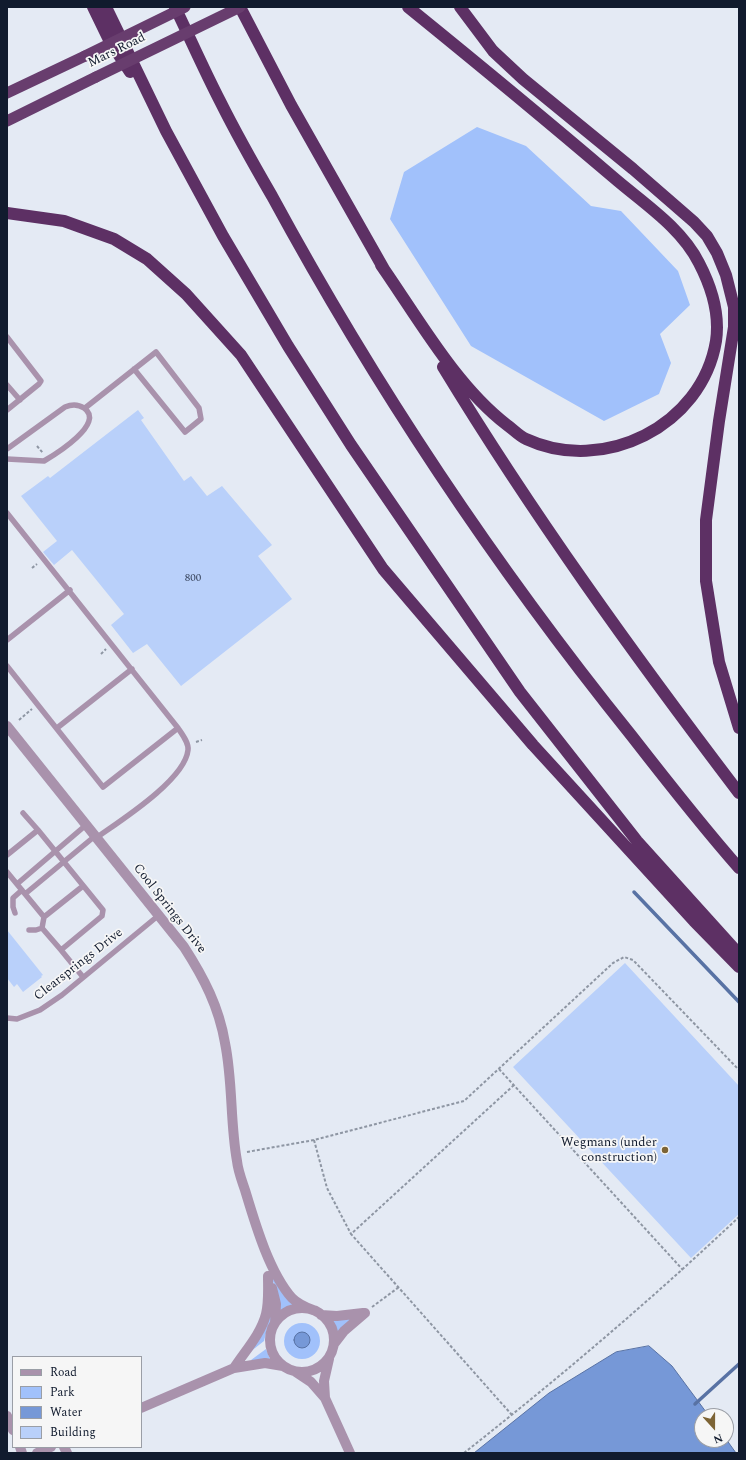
<!DOCTYPE html>
<html>
<head>
<meta charset="utf-8">
<style>
	body { margin:0 }
	#map { position:relative; width:746px; height:1460px; overflow:hidden; background:#e4eaf4; font-family:Spectral,serif }
	canvas { display:block }
	.frame { position:absolute; inset:0; border:8px solid #111b2e; pointer-events:none }
	.legend { position:absolute; left:12px; top:1356px; width:130px; height:92px; box-sizing:border-box; background:#f6f6f6; border:1px solid #9a9ea6; margin:0; padding:5px 7px; list-style:none; font-size:12px; color:#111b2e }
	.legend li { display:flex; align-items:center; gap:8px; height:20px }
	.legend b { width:20px; border:1px solid #9a9ea6 }
	.north { position:absolute; left:694px; top:1408px; width:40px; height:40px; box-sizing:border-box; background:#f6f6f6; border:1px solid #9a9ea6; border-radius:50%; rotate:159deg; font-size:11px; font-weight:700; line-height:16px; text-align:center; color:#111b2e }
	.north::after { content:''; display:block; margin:auto; width:14px; height:18px; background:#7d6435; clip-path:polygon(50% 0,100% 100%,50% 72%,0 100%) }
</style>
</head>
<body>
<div id="map">
<canvas width="746" height="1460"></canvas>
<div class="frame"></div>
<ul class="legend">
<li><b style="height:5px;background:#a992ac"></b>Road</li>
<li><b style="height:11px;background:#a1c1fb"></b>Park</li>
<li><b style="height:11px;background:#7698d7"></b>Water</li>
<li><b style="height:11px;background:#b9d0fa"></b>Building</li>
</ul>
<div class="north">N</div>
</div>
<script>
const g = document.querySelector('canvas').getContext('2d');
g.lineJoin = 'round';
function fill(path, color) { g.fillStyle = color; g.fill(path, 'evenodd'); }
function trace(path, color, width, dash) { g.strokeStyle = color; g.lineWidth = width; g.lineCap = dash ? 'butt' : 'round'; g.setLineDash(dash || []); g.stroke(path); }
function drawText(font, color, halo, rows, align = 'center') {
  g.font = font + ' Spectral,serif'; g.lineWidth = 3.5; g.setLineDash([]); g.textBaseline = 'middle'; g.strokeStyle = halo; g.fillStyle = color; for (const [text, x, y, turn = 0] of rows) {
    g.save(); g.translate(x, y); g.rotate((+turn || 0) * Math.PI / 180); g.textAlign = isNaN(turn) ? turn : align; if (halo) g.strokeText(text, 0, 0); g.fillText(text, 0, 0); g.restore();
  }
}
fill(new Path2D(`
	M477,127L526,146L591,206L621,211L678,271L690,305L660,334L671,363L659,394L604,421L471,346L390,219L404,172Z
	M271,1276L296,1305L280,1311L277,1293Z
	M269,1315L273,1318L267,1329L264,1341L245,1356Z
	M354,1318L338,1333L333,1320Z
	M284 1341a18 18 0 1 1 36 0a18 18 0 1 1-36 0Z
	M266,1349L271,1361L251,1360Z`), '#a1c1fb');
const water = new Path2D(`
	M294 1340a8 8 0 1 1 16 0a8 8 0 1 1-16 0Z
	M649,1346L672,1366L709,1416H702V1440L726,1439L736,1453H474L549,1393L616,1352Z`);
fill(water, '#7698d7');
trace(water, '#5872a4', 1);
trace(new Path2D(`
	M634,892L739,1002
	M695,1404L739,1364`), '#5872a4', 3.5);
fill(new Path2D(`
	M138,410L144,418L141,420L184,481L191,476L207,496L222,486L272,545L258,556L292,599L181,686L147,644L133,653L111,625L124,614L72,550L54,565L43,552L57,541L21,496L48,476L50,478Z
	M7,930L43,975L41,976L42,977L23,992L17,984L14,987L7,978Z
	M625,963L739,1086V1214L691,1258L513,1067Z`), '#b9d0fa');
trace(new Path2D(`
	M37,446L43,453
	M32,568L37,564
	M101,654L106,649
	M19,720L32,709
	M196,742L202,740
	M499,1069L683,1270
	M314,1140L327,1188L351,1234
	M247,1152L314,1140L464,1101L613,963L624,957L633,960L739,1070
	M372,1307L399,1287
	M512,1415L351,1234L514,1085
	M464,1453C559,1378 651,1300 739,1217`), '#8e96a3', 2, [3, 2]);
trace(new Path2D(`
	M7,337L41,381L39,384L7,410
	M7,385L20,400
	M85,408L156,352L199,408L201,419L185,432L134,369
	M7,449L65,407C72,404 78,404 84,408C106,423 56,454 44,461L7,459
	M7,513L178,728C182,734 189,743 188,750C185,780 120,821 96,838
	M7,640L70,590
	M7,666L103,787L178,728
	M57,728L132,669
	M23,813L38,830
	M7,855L38,830L103,910L102,916L61,950L83,977
	M7,872L44,917L42,928L61,950
	M17,884L86,825
	M25,894L95,836
	M15,913L13,907V898L22,890
	M44,917L83,886
	M29,930H36L42,928
	M7,1018L17,1019L40,1010L62,995L159,915`), '#a992ac', 5.5);
trace(new Path2D(`
	M7,726L184,947C204,978 219,1007 225,1043C233,1082 230,1123 237,1161C238,1171 242,1181 245,1190C255,1223 269,1272 292,1298C298,1304 305,1307 313,1310
	M272,1288L276,1304L275,1323
	M270 1340a32 32 0 1 1 64 0a32 32 0 1 1-64 0Z
	M321,1315L337,1316L363,1313
	M334,1344L344,1331L365,1313
	M234,1368C245,1351 261,1334 266,1314C269,1302 268,1289 268,1276
	M296,1372L311,1382L325,1398L350,1453
	M325,1398L324,1381L329,1359
	M141,1408L234,1368L265,1363L283,1366
	M7,1416L13,1430
	M20,1447L22,1453
	M64,1447L67,1453
	M37,1453L51,1447`), '#a992ac', 10);
trace(new Path2D(`
	M7,93L85,56
	M7,121L96,77`), '#683d6e', 11);
trace(new Path2D(`
	M93,7L109,40L130,72
	M106,7L166,131L223,236L288,346L351,445L520,692L637,841L739,954
	M175,7C190,38 204,70 220,101C236,133 254,165 272,196C375,386 495,566 631,735C666,780 701,825 739,868
	M240,7L291,105L385,271
	M460,7L493,51L523,79L633,169L694,222L707,236L717,253L726,275L734,307V327L719,421L706,520V581L719,662L739,728
	M7,213L64,221L114,239L147,259L186,294L241,355L383,569L533,745L694,921L739,967
	M381,265C418,318 456,386 507,425C513,429 519,436 526,439C603,475 702,426 716,341C720,314 711,286 699,263C681,227 643,203 613,177C545,119 477,63 408,7
	M443,367C533,515 634,655 739,793`), '#5d3064', 12);
trace(new Path2D(`
	M85,56L185,7
	M96,77L240,7`), '#683d6e', 11);
for (const [x, y, r, color] of [
	[665,1150,4,"#7d6435"]
]) { const dot = new Path2D(); dot.arc(x, y, r, 0, 2 * Math.PI); g.fillStyle = color; g.fill(dot); trace(dot, '#f6f6f6', 1.5); }
drawText('11px', '#3b4861', null, [
	["800",193,579]
]);
drawText('13px', '#111b2e', '#f6f6f6', [
	["Mars Road",117,51,-26],
	["Cool Springs Drive",169,909,52],
	["Clearsprings Drive",79,965,-38]
]);
drawText('13px', '#111b2e', '#f6f6f6', [
	["Wegmans (under",657,1143],
	["construction)",657,1158]
], 'right');
</script>
</body>
</html>
